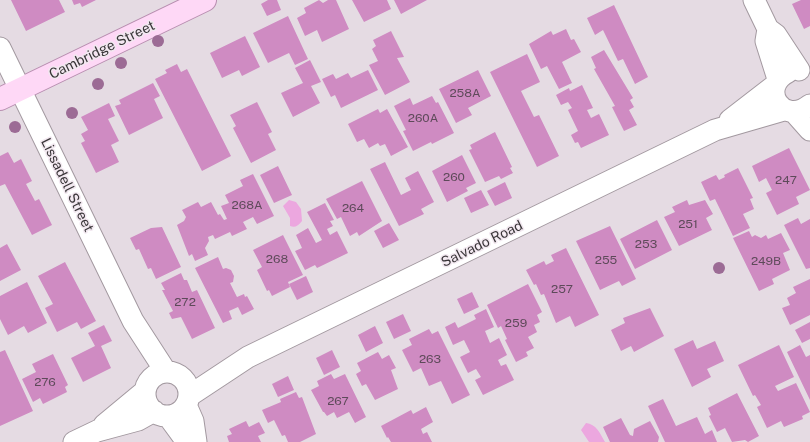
<!DOCTYPE html>
<html>
<head>
<meta charset="utf-8">
<style>
	body { margin:0 }
	canvas { display:block; background:#e5dbe3 }
</style>
</head>
<body>
<canvas width="810" height="442"></canvas>
<script>
const g = document.querySelector('canvas').getContext('2d');
g.lineJoin = 'round';
function fill(path, color) { g.fillStyle = color; g.fill(path, 'evenodd'); }
function trace(path, color, width, dash) { g.strokeStyle = color; g.lineWidth = width; g.lineCap = dash ? 'butt' : 'round'; g.setLineDash(dash || []); g.stroke(path); }
function drawText(font, color, halo, rows, align = 'center') {
  g.font = font + ' "Public Sans",sans-serif'; g.lineWidth = 3; g.setLineDash([]); g.textBaseline = 'middle'; g.strokeStyle = halo; g.fillStyle = color; for (const [text, x, y, turn = 0] of rows) {
    g.save(); g.translate(x, y); g.rotate((+turn || 0) * Math.PI / 180); g.textAlign = isNaN(turn) ? turn : align; if (halo) g.strokeText(text, 0, 0); g.fillText(text, 0, 0); g.restore();
  }
}
fill(new Path2D(`
	M289,200L296,202L301,209L302,221C298,226 295,228 290,226V218L283,206Z
	M586,423C596,424 600,433 605,442H589L581,430Z`), '#eca7df');
fill(new Path2D(`
	M11,0H59L65,12L26,31Z
	M72,0H96L82,7L80,3L74,5Z
	M268,0H277L281,10L267,16L261,4Z
	M319,0L323,3L328,0H336L349,29L322,42L317,30L305,36L297,18L306,13L304,8Z
	M352,0H387L391,9L364,22Z
	M394,0H427L401,14Z
	M801,0H810V26L804,29L792,4Z
	M614,5L648,77L635,84L623,59L618,61L603,30L595,35L587,18Z
	M288,16L308,59L295,65L289,53L268,63L253,33Z
	M566,29L571,40L574,39L581,52L562,62L572,83L559,89L547,66L541,69L529,44L551,31L553,35Z
	M391,31L404,57L397,58L410,82L385,95L369,65L378,61L372,49L376,46L373,40Z
	M245,36L260,67L242,76L239,70L222,78L210,53Z
	M604,50L633,98L630,100L634,107L629,110L637,125L624,131L612,107L615,106L594,69L596,68L591,57Z
	M527,54L540,82L521,91L534,117L539,115L559,156L537,167L490,72Z
	M310,60L321,82L311,86L320,103L293,117L281,93L303,83L295,68Z
	M177,64L181,72L187,69L231,156L202,171L155,79L167,73L165,70Z
	M368,70L378,90L341,108L335,95L331,97L322,79L333,74L336,79L348,73L351,78Z
	M478,70L491,96L468,108L472,115L456,123L439,89Z
	M153,83L160,96L154,99L163,118L129,135L115,106L121,104L119,100Z
	M582,85L593,108L587,110L591,118L599,114L609,135L581,148L578,142L575,143L571,135L578,131L568,110L572,108L568,102L561,105L556,95L569,88L570,91Z
	M432,96L436,103L438,102L454,133L432,144L431,142L413,151L403,131L406,130L394,106L410,98L413,105Z
	M257,102L272,132L268,134L276,150L251,163L233,128L236,126L230,115Z
	M109,103L115,116L108,119L119,141L111,145L119,162L96,173L81,143L85,141L81,134L88,130L81,117Z
	M378,109L380,113L387,109L408,147L391,156L385,144L380,146L378,143L369,148L364,139L357,142L348,124Z
	M495,132L512,167L510,168L513,173L501,179L499,176L485,182L469,150L472,149L470,145Z
	M789,148L810,190L796,197L799,204L777,215L766,193L772,190L766,178L759,182L752,166Z
	M8,152L14,163L21,159L32,181L26,184L35,201L39,199L52,225L32,235L5,184L0,186V156Z
	M462,155L476,183L466,188L468,191L447,202L432,171Z
	M385,162L401,195L411,190L405,178L418,171L434,202L421,209L424,214L399,226L370,169Z
	M278,166L292,195L274,203L260,175Z
	M738,168L753,198L750,199L754,209L743,214L750,228L733,236L715,199L710,201L701,182L716,175L719,180L725,177L724,175Z
	M253,174L274,216L257,224L253,217L243,222L247,229L232,236L230,232L215,239L213,235L208,237L209,241L205,248L208,255L195,261L192,254L189,256L177,225L184,221L186,217L182,210L198,202L201,207L211,202L218,215L220,214L224,220L227,219L221,206L229,203L225,195L243,186L240,180Z
	M362,181L382,221L359,236L357,232L350,236L341,217L337,219L326,199Z
	M505,182L512,198L495,206L487,191Z
	M481,190L489,205L471,213L464,198Z
	M687,200L689,205L705,200L713,214L706,218L712,230L679,246L664,217L675,212L672,207Z
	M325,203L334,220L330,221L333,226L327,229L330,235L337,231L348,253L317,268L315,265L305,270L295,251L302,248L296,235L308,228L316,243L322,240L307,212Z
	M798,218L801,224L810,219V268L806,269L784,225Z
	M657,220L672,250L635,269L620,239Z
	M389,223L399,240L383,248L374,231Z
	M610,226L636,279L622,286L619,281L600,290L576,241Z
	M162,227L181,267L156,279L151,268L148,269L139,249L136,250L130,238L151,228Z
	M749,231L752,237L755,235L761,238L766,235L768,239L781,233L790,250L783,253L790,270L772,279L774,284L759,291L733,238Z
	M283,235L303,275L288,282L290,287L272,296L269,290L267,291L257,270L262,267L253,250Z
	M7,244L21,270L0,281V248Z
	M566,248L599,315L575,327L570,316L556,323L544,294L541,295L536,284L534,285L526,270L544,261L546,265L554,261L551,255Z
	M218,257L223,269L226,268L231,270L234,276L233,282L230,283L237,297L244,294L245,297L247,296L254,309L242,315L238,307L229,311L232,319L223,323L195,268Z
	M65,262L96,321L81,329L77,322L57,332L45,308L53,304L38,276Z
	M181,273L184,280H187L192,292L197,290L215,328L192,339L181,317L172,319L169,313L173,311L162,290H165L161,283Z
	M306,276L313,292L297,300L289,284Z
	M810,279V315L790,325L782,308L790,305L787,298L796,293L793,287Z
	M27,282L47,323L28,333L24,326L8,335L0,319V296Z
	M528,284L542,312L537,315L540,322L534,325L537,332L528,337L534,348L526,352L528,356L516,362L505,340L507,339L501,326L498,328L487,305Z
	M472,292L479,307L464,314L457,299Z
	M650,308L664,336L634,352L631,346L621,351L611,330L625,323L623,318Z
	M486,309L494,327L485,331L490,343L499,338L507,355L498,360L501,366L506,364L514,380L483,395L475,380L481,377L476,369L468,373L460,357L470,352L464,340L453,345L445,327L455,322L458,328L476,319L474,315Z
	M403,314L411,331L394,339L386,322Z
	M810,322V339L802,343L795,330Z
	M104,325L112,341L101,346L111,368L83,382L71,358L95,346L88,333Z
	M375,326L383,343L366,352L358,335Z
	M429,329L432,334L438,331L470,395L452,404L441,381L429,386L421,368L413,372L402,350L412,345L409,339Z
	M693,340L697,349L715,341L724,361L707,369L711,377L692,387L674,349Z
	M779,345L794,377L775,386L778,391L796,383L810,412L802,416L803,419L784,427L781,421L767,428L757,407L761,405L755,395L753,396L738,365Z
	M800,345L806,357L810,355V400L787,352Z
	M5,350L33,411L0,426V352Z
	M332,350L340,367L324,375L316,358Z
	M378,352L382,359L389,355L396,368L391,370L398,389L375,400L366,384L362,386L356,374L361,371L357,363Z
	M53,354L68,385L65,387L67,392L43,404L40,398L33,402L22,379L36,372L32,364Z
	M331,374L334,379L345,374L366,417L355,423L349,412L337,418L334,412L327,416L324,412H323L311,390L319,386L317,381Z
	M288,376L294,390L278,397L272,384Z
	M296,392L299,398L302,397L316,434L300,442H288L285,435L282,436L274,420L268,423L262,410L281,402L280,399Z
	M737,393L759,436L748,442L745,440L732,442L725,428L717,432L709,416L711,415L708,408Z
	M663,399L676,426L697,417L705,434L712,430L717,442H665L648,406Z
	M426,407L433,422L421,429L423,434L427,432L432,442H391L388,437L387,438L381,426L411,410L413,414Z
	M621,418L630,435L633,436L634,429L650,421L659,437L658,442H610L603,427Z
	M246,421L249,427L259,422L265,433L258,436L261,442H229L227,436L232,434L229,429Z`), '#cf8bc2');
const minor = new Path2D(`
	M754,0L768,29
	M0,48L133,321L166,372
	M788,72C757,88 783,127 810,105
	M778,79L766,41L768,29L776,35L799,70
	M794,112L810,130
	M730,120L774,86
	M145 394a22 22 0 1 1 44 0a22 22 0 1 1-44 0Z
	M189,396L248,357L715,130L784,110
	M186,405L193,421L196,442
	M168,416L187,442
	M104,425L145,391
	M74,442L97,431L138,420L154,411`);
const major = new Path2D(`
	M0,99L205,0`);
trace(minor, '#a399a0', 23);
trace(major, '#b88eb0', 24);
trace(minor, '#fff', 21);
trace(major, '#fed8f6', 22);
g.fillStyle = '#9c6b95';
for (const [x, y] of [
	[158,41],
	[121,63],
	[98,84],
	[72,113],
	[15,127],
	[719,268]
]) { g.beginPath(); g.arc(x, y, 6, 0, 2 * Math.PI); g.fill(); }
drawText('12px', '#5e4a5a', null, [
	["258A",465,93],
	["260A",423,118],
	["260",454,177],
	["247",786,180],
	["268A",247,205],
	["264",353,208],
	["251",688,224],
	["253",646,244],
	["268",277,259],
	["255",606,260],
	["249B",766,261],
	["257",562,289],
	["272",185,302],
	["259",516,323],
	["263",430,359],
	["276",45,382],
	["267",338,401]
]);
drawText('14px', '#393538', '#f2e8f0', [
	["Cambridge Street",102,50,-26],
	["Lissadell Street",67,185,64],
	["Salvado Road",482,244,-26]
]);
</script>
</body>
</html>
